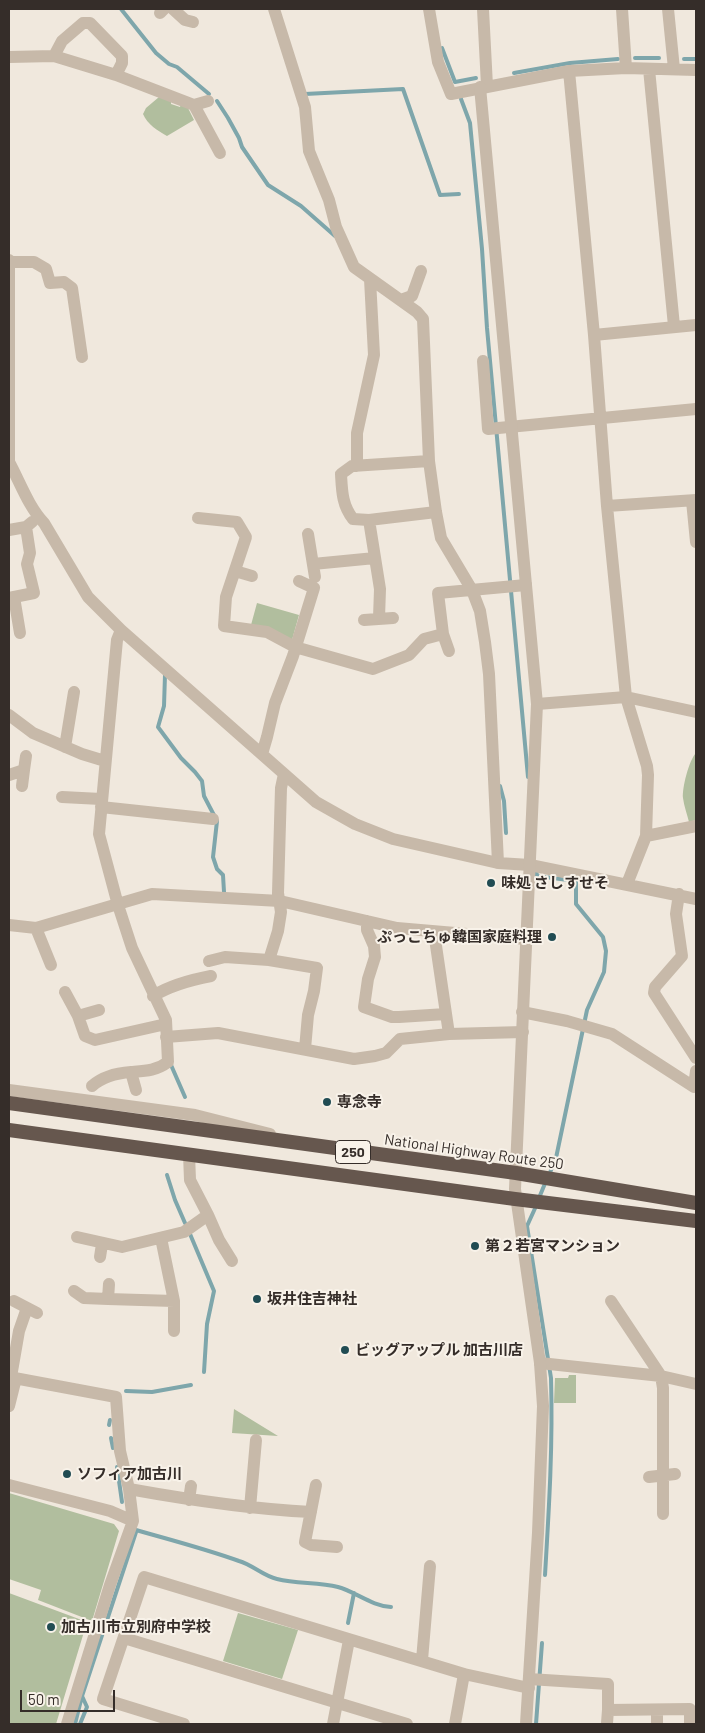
<!DOCTYPE html>
<html>
<head>
<meta charset="utf-8">
<style>
	body { margin:0 }
	#map { position:relative; width:705px; height:1733px; overflow:hidden; background:#f0e8dd; font-family:Barlow,sans-serif }
	canvas { display:block }
	.frame { position:absolute; inset:0; border:10px solid #352d29; pointer-events:none }
	.scale { position:absolute; left:20px; top:1690px; width:95px; height:22px; box-sizing:border-box; border:2px solid #352d29; border-top:0; padding-left:6px; font-size:15px; line-height:18px; white-space:nowrap; color:#352d29; -webkit-text-stroke:4px #f8f2e9; paint-order:stroke }
</style>
</head>
<body>
<div id="map">
<canvas width="705" height="1733"></canvas>
<div class="frame"></div>
<div class="scale">50 m</div>
</div>
<script>
const g = document.querySelector('canvas').getContext('2d');
g.lineJoin = 'round';
function fill(path, color) { g.fillStyle = color; g.fill(path, 'evenodd'); }
function trace(path, color, width, dash) { g.strokeStyle = color; g.lineWidth = width; g.lineCap = dash ? 'butt' : 'round'; g.setLineDash(dash || []); g.stroke(path); }
function drawText(font, color, halo, rows, align = 'center') {
  g.font = font + ' Barlow,"Noto Sans JP",sans-serif'; g.lineWidth = 4; g.setLineDash([]); g.textBaseline = 'middle'; g.strokeStyle = halo; g.fillStyle = color; for (const [text, x, y, turn = 0] of rows) {
    g.save(); g.translate(x, y); g.rotate((+turn || 0) * Math.PI / 180); g.textAlign = isNaN(turn) ? turn : align; if (halo) g.strokeText(text, 0, 0); g.fillText(text, 0, 0); g.restore();
  }
}
fill(new Path2D(`
	M159,97L171,101V104L180,107L181,104L187,106L194,120L167,136C158,131 147,124 143,114L146,108Z
	M257,603L299,615L292,640L251,625Z
	M696,753V820L689,822C687,814 684,806 683,798C682,788 689,760 696,753Z
	M569,1375H576V1403H554L555,1378H568Z
	M234,1409L278,1436L232,1433Z
	M9,1493L114,1524L119,1531L92,1621L38,1600L41,1590L9,1579Z
	M9,1593L87,1622L56,1724H9Z
	M238,1613L298,1630L282,1679L223,1661Z`), '#b1be9e');
trace(new Path2D(`
	M121,9L156,53L169,64L177,67L209,94
	M442,48L455,82L476,78
	M635,58H659
	M684,59H696
	M514,73L570,63L618,59
	M305,94L403,89L440,195L459,194
	M461,99L470,123L482,249L487,328L528,777
	M217,101L228,118L239,138L242,147L268,185L301,206L335,236
	M165,675L164,706L158,727L181,758L195,772L202,781L204,796L217,821L213,857L217,869L223,875L224,892
	M500,786L504,801L506,833
	M536,869L537,876L576,881V904L603,937L606,951L604,972L587,1010L556,1158L549,1175
	M171,1065L185,1097
	M167,1175L175,1200L185,1223
	M539,1198L546,1181
	M537,1204L527,1226L551,1378C553,1444 549,1509 545,1575
	M190,1234L214,1291L207,1324L204,1372
	M126,1391L152,1392L191,1385
	M109,1425L110,1420
	M111,1438L113,1448
	M117,1467L122,1502
	M136,1530C171,1540 206,1549 239,1561C253,1565 263,1576 277,1579C297,1584 318,1582 338,1587C356,1592 372,1606 391,1607
	M348,1623L354,1593
	M75,1724L82,1696
	M80,1724L87,1707L82,1696L136,1532
	M536,1724L542,1643`), '#7ea6ab', 4);
trace(new Path2D(`
	M173,9L185,20L193,22
	M274,9L305,107L309,151L329,200L336,227L354,267L417,312L423,319L429,461L436,512L441,538L472,590L480,611L485,642L489,674L498,863
	M429,9L438,62L451,94L569,71L626,68L696,70
	M483,9L487,86
	M622,9L626,68
	M668,9L674,69
	M160,13L164,9
	M54,56L62,41L83,23H90L122,56V63L116,75
	M9,57L54,56L116,75L194,105L220,153
	M649,69L674,326
	M569,71L594,335L607,506L626,697L647,766L648,775L646,836L627,884
	M194,105L208,101
	M9,260V463
	M9,262H34L46,269L50,283L64,282L72,288L82,357
	M401,300L412,296L421,271
	M594,335L696,325
	M483,361L488,429L696,409
	M429,461L352,466L341,474C342,491 342,505 353,519L369,520L436,512
	M9,462C20,482 28,506 44,523L88,597L121,630L316,802L355,824L393,839L498,863L530,865L696,899
	M357,466V433L374,355L370,279
	M692,501L696,542
	M607,506L696,500
	M198,518L237,522L246,537L226,597L224,626L267,632L295,647L373,669L409,655L424,639L443,634L438,593L526,585
	M369,520L380,589L379,618
	M9,530L26,527L32,522
	M308,534L315,577
	M313,564L375,558
	M235,571L252,576
	M14,597L20,633
	M9,598L34,593L27,564L30,553L26,527
	M364,620L393,618
	M121,630L117,640L99,834L118,905L132,948L166,1020L168,1062C156,1071 145,1071 131,1072L136,1090
	M443,634L449,651
	M537,704L626,697L696,712
	M9,715L33,733L82,754L105,761
	M65,747L74,692
	M262,754L267,737L275,703L293,656L314,588L299,581
	M284,774L281,788L278,893L281,912L278,931L269,960L317,968L314,991L308,1015L305,1049
	M9,775L24,770L26,756
	M22,786L24,770
	M62,797L101,799
	M101,807L213,819
	M646,836L696,826
	M679,894L676,914L682,956L655,987L654,993L696,1058
	M367,921V930L374,946L375,957L368,979L364,1007L392,1017H399L446,1014
	M9,925L36,928L152,894L280,901L397,928L525,939
	M36,928L51,965
	M434,932L449,1034
	M209,961L225,957L269,960
	M65,992L78,1016L85,1036L95,1040L166,1024
	M153,996C171,985 190,980 211,976
	M522,1012L567,1021L612,1034L694,1087L696,1071
	M78,1016L99,1010
	M166,1037L218,1033L354,1059L375,1056L386,1053L400,1039L449,1034L523,1032
	M92,1086C103,1076 117,1073 131,1072
	M208,1215L219,1240L232,1261
	M77,1237L122,1247L184,1232L208,1215L190,1180L189,1154
	M161,1238L174,1301V1331
	M100,1257L102,1244
	M109,1284L108,1299L174,1301
	M74,1291L84,1298L108,1299
	M14,1301L37,1313
	M611,1301L661,1376L663,1388V1514
	M540,1363L661,1376L696,1384
	M9,1377L116,1397L120,1451L129,1489L133,1521L110,1585L67,1724
	M11,1377L19,1331L27,1308
	M9,1406L16,1378
	M649,1477L675,1474
	M9,1485L110,1511L133,1521
	M316,1485L305,1542L311,1545L337,1547
	M129,1489C190,1500 249,1509 311,1512
	M189,1500L191,1486
	M250,1508L256,1440
	M124,1638L407,1724
	M422,1660L430,1566
	M529,1679L608,1684V1710L690,1709V1724
	M607,1723L608,1710
	M184,1724L103,1699L144,1577L464,1674L529,1688
	M333,1724L349,1640
	M455,1724L464,1674
	M657,1724V1710`), '#c7b9a9', 12);
trace(new Path2D(`
	M480,87L537,704L515,1189L540,1363L543,1406L538,1533L526,1724
	M9,1090L195,1115L270,1134`), '#c7b9a9', 12);
trace(new Path2D(`
	M9,1103L516,1173L696,1203
	M9,1130L515,1199L696,1221`), '#66574e', 14);
for (const [x, y, r, color] of [
	[491,883,5,"#214c53"],
	[552,937,5,"#214c53"],
	[327,1102,5,"#214c53"],
	[475,1246,5,"#214c53"],
	[257,1299,5,"#214c53"],
	[345,1350,5,"#214c53"],
	[67,1474,5,"#214c53"],
	[51,1627,5,"#214c53"]
]) { const dot = new Path2D(); dot.arc(x, y, r, 0, 2 * Math.PI); g.fillStyle = color; g.fill(dot); trace(dot, '#f8f2e9', 2); }
for (const [x, y, w] of [
	[353,1152,35]
]) { const box = new Path2D(); box.roundRect(x - w / 2, y - 11.5, w, 23, 4); g.fillStyle = '#f8f2e9'; g.fill(box); trace(box, '#352d29', 1); }
drawText('bold 14px', '#352d29', null, [
	["250",353,1152]
]);
drawText('bold 15px', '#352d29', '#f8f2e9', [
	["味処 さしすせそ",501,883],
	["ぷっこちゅ韓国家庭料理",542,937,"right"],
	["専念寺",337,1102],
	["第２若宮マンション",485,1246],
	["坂井住吉神社",267,1299],
	["ビッグアップル 加古川店",355,1350],
	["ソフィア加古川",77,1474],
	["加古川市立別府中学校",61,1627]
], 'left');
drawText('15px', '#352d29', '#f8f2e9', [
	["National Highway Route 250",474,1152,8]
]);
</script>
</body>
</html>
